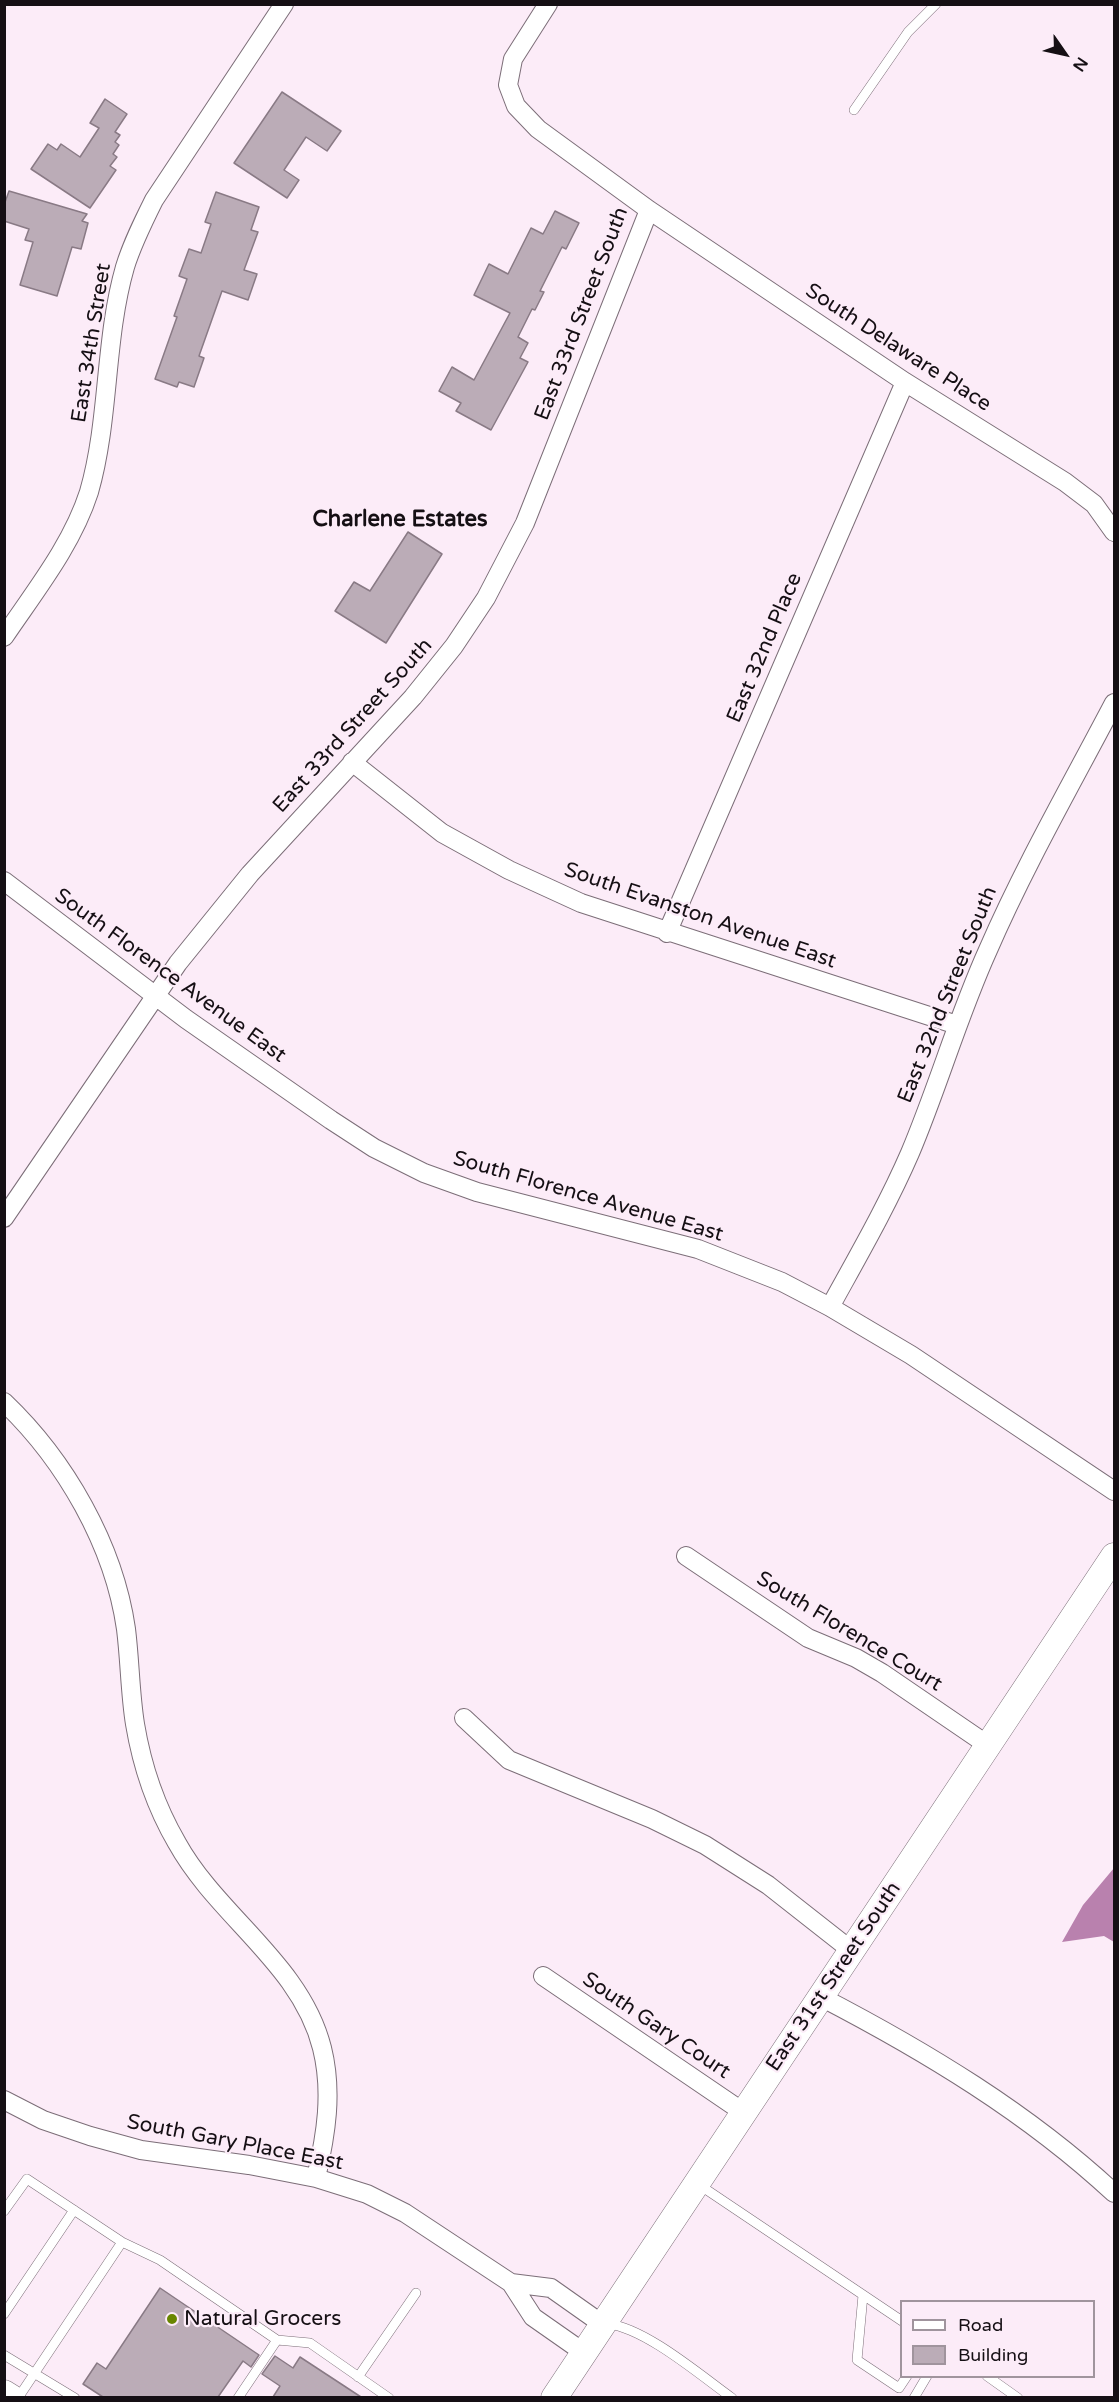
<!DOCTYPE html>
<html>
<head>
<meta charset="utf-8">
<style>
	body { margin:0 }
	#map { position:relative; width:1119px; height:2402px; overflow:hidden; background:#fcecf8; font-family:"Varela Round",sans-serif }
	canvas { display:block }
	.frame { position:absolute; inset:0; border:6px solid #150f14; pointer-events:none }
	.legend { position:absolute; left:900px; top:2300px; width:195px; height:78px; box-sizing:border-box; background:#fcecf8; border:2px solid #a0949d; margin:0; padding:8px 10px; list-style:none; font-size:18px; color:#150f14 }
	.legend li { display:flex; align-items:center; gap:12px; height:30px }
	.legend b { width:30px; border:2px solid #a0949d }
	.north { position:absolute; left:1035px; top:24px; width:60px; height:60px; -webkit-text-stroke:4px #fcecf8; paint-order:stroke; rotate:124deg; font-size:16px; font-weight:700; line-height:24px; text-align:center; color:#150f14 }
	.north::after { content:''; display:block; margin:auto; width:21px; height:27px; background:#150f14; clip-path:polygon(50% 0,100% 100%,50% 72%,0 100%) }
</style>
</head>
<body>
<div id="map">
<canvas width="1119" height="2402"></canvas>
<div class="frame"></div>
<ul class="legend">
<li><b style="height:8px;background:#fff"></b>Road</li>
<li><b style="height:16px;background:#bbacb7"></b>Building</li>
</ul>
<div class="north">N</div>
</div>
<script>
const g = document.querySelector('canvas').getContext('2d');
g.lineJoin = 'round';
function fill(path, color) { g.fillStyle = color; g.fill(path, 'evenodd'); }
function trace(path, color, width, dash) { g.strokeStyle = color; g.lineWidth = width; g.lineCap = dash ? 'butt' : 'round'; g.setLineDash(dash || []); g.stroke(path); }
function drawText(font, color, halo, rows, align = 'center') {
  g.font = font + ' "Varela Round",sans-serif'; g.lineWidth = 4.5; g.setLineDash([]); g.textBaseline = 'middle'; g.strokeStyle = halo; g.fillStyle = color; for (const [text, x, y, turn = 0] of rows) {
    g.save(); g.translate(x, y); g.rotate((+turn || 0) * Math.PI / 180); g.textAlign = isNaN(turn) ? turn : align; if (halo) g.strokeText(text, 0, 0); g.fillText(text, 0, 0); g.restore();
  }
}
fill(new Path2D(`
	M1114,1868V1942L1104,1936L1062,1942L1083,1905Z`), '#b981ae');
const building = new Path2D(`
	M282,92L341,131L327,151L306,137L284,170L299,180L287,198L234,163Z
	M105,99L127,114L115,132L120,135L115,142L119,145L113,154L117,157L110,166L116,170L90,208L31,169L48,144L57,150L61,144L80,157L99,128L90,123Z
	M9,191L87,214L82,221L88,223L81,249L72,247L57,296L20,285L33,242L25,240L29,229L4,221V205Z
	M216,192L259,207L251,230L258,232L244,270L257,274L248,300L222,291L199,356L204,358L194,387L179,382L177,387L155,379L177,317L174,316L187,279L179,276L189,249L201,253L211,224L205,222Z
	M555,211L579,223L566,249L562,247L540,291L544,292L535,310L532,309L518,337L528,343L520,358L528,362L491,430L456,411L461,403L439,391L452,367L474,380L510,313L474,295L489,264L508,274L531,228L543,234Z
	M408,532L442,554L386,643L335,611L354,582L370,591Z
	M160,2288L259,2355L251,2367L243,2361L218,2397H103L83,2384L97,2363L106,2369Z
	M275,2356L293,2368L300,2357L361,2397H273L280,2386L262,2374Z`);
fill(building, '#bbacb7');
trace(building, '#897a85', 1.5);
const lane = new Path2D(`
	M854,110L908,32L936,4
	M698,2184L902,2321
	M4,2211L27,2179L122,2242L160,2260L277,2340
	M863,2295L857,2360L899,2388L907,2376
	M4,2314L74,2210
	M608,2324C645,2328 700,2375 732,2398
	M4,2355L75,2398
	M987,2376L1018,2398
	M358,2377L416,2293
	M18,2398L122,2242
	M238,2398L277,2340L310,2343L389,2398
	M914,2398L927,2376`);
const street = new Path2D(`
	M548,4L513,59L508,85L516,106L538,129L649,210L905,382L1065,482L1094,504L1114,532
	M4,637C35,591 72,545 89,492C110,419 104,340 125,267C132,244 143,222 154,200L284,4
	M352,762L442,833L509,870L581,903L957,1025
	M4,881L186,1019L331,1120L374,1148L424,1173L477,1192L698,1249L782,1282L830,1307L911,1355L1114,1491
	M667,933L905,382
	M4,1218L178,963L250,874L413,697L454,646L486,598L525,523L649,210
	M830,1307C858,1256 887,1206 910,1153C938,1087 958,1016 988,950C1025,865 1071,785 1114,703
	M4,1402C65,1460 114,1545 126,1629C130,1661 130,1693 135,1724C142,1766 156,1807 177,1843C218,1917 301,1964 322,2048C333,2092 326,2135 316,2178
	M686,1556L808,1638L856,1658L882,1673L989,1746
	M464,1718L509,1760L652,1819L705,1845L768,1885L852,1951
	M543,1976L743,2112
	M821,1997C925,2051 1028,2113 1114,2193
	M4,2100L43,2120L90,2136L141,2150L249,2165L316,2178L367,2194L405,2213L511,2283L533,2317L583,2352
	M511,2283L551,2288L602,2324`);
const secondary = new Path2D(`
	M4,2393L12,2398
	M554,2398L1114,1556`);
trace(lane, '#7c6e78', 10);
trace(street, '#7c6e78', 20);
trace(secondary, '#7c6e78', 27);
trace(lane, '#fff', 9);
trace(street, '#fff', 18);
trace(secondary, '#fff', 26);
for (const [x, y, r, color] of [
	[172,2319,6,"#688600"]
]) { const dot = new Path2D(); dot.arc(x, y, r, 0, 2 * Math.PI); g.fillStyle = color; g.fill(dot); trace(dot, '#fcecf8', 2); }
drawText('21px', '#150f14', '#fcecf8', [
	["East 33rd Street South",582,314,-69],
	["East 34th Street",92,343,-81],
	["South Delaware Place",898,348,33],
	["East 32nd Place",765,648,-67],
	["East 33rd Street South",353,726,-48],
	["South Evanston Avenue East",700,916,19],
	["South Florence Avenue East",170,976,36],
	["East 32nd Street South",948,995,-68],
	["South Florence Avenue East",588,1197,16],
	["South Florence Court",849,1632,31],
	["East 31st Street South",834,1977,-56],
	["South Gary Court",656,2026,34],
	["South Gary Place East",235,2143,11]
]);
drawText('21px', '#150f14', '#fcecf8', [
	["Natural Grocers",184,2319]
], 'left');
drawText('bold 22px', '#150f14', '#fcecf8', [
	["Charlene Estates",400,520]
]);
</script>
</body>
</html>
